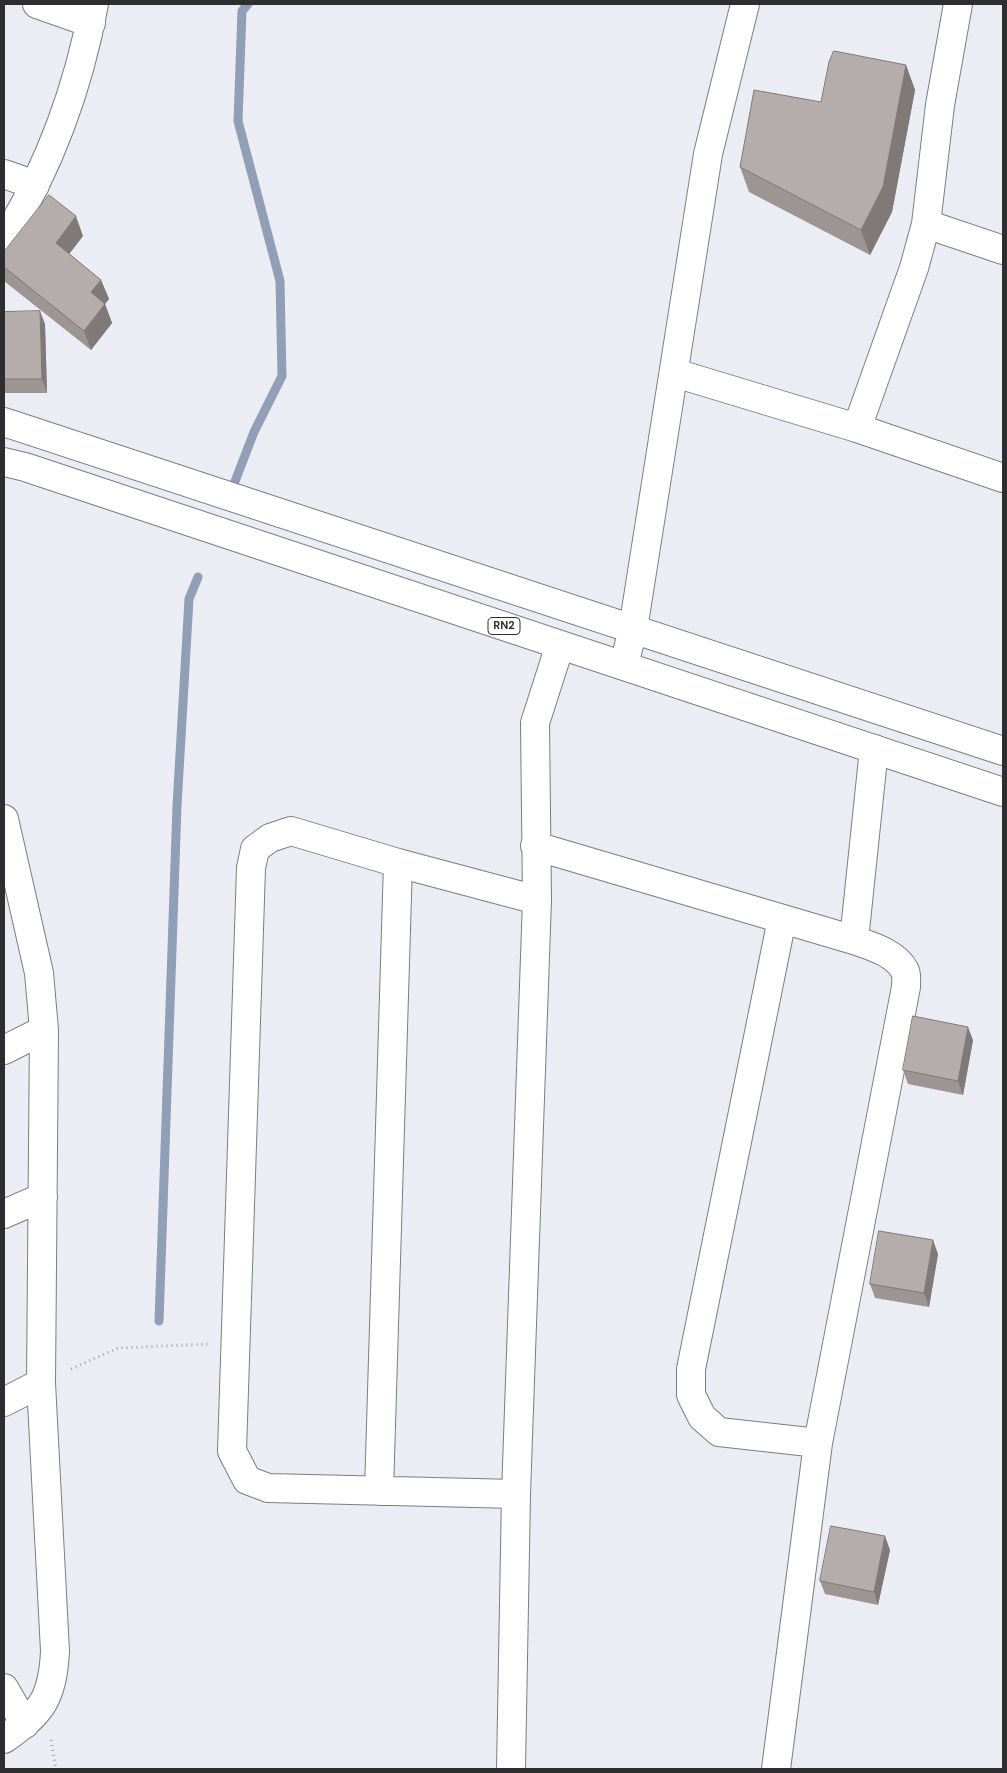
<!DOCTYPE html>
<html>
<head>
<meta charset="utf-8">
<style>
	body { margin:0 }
	#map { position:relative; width:1007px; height:1773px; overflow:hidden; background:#ecedf4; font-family:"DM Sans",sans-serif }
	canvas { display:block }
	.frame { position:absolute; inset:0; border:5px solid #2e2e30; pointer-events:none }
</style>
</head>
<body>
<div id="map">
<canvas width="1007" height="1773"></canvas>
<div class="frame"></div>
</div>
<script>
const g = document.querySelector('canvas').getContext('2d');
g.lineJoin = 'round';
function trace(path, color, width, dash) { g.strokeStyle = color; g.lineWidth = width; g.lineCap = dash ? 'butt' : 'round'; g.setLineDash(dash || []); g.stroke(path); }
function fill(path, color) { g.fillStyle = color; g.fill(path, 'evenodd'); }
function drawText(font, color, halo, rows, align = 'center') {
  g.font = font + ' "DM Sans",sans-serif'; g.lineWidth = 5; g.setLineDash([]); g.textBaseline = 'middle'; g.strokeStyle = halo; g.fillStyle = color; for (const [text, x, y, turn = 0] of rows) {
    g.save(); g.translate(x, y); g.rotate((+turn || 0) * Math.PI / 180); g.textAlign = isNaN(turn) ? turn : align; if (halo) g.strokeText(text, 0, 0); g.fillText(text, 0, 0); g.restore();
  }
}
trace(new Path2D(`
	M234,484L254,432L282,376L280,281L238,121L242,11L248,4
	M159,1321L177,806L189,599L198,577`), '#909eb6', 9);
const minor = new Path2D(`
	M37,4L91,23
	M4,174L35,185
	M926,224L1003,250
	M675,373L857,428L1003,478
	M857,428L914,268L926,224L940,105L958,4
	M624,665L633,629L708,154L745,4
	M4,819L39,973L44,1030L41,1383L55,1651C53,1697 42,1713 4,1739
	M535,846L854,940L874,749
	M782,919L691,1369V1395L702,1417L719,1432L818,1443
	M4,1050L44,1030
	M4,1214L43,1197
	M4,1402L41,1383
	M379,1491L398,863
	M516,1494L268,1488L247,1480L232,1451L251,868L255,849L270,838L291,831L398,863L537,900
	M4,1688L25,1724
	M511,1769L516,1494L537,900L535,723L560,645
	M776,1769L818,1443L906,987C906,983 907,975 905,971C896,953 871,946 854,940`);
const tertiary = new Path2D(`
	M4,240C49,169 79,86 94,4`);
const trunk = new Path2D(`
	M4,422L1003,751
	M4,462L25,467L1003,792`);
trace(minor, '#7c7c83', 30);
trace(tertiary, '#7c7c83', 30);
trace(trunk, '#7c7c83', 30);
trace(new Path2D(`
	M71,1369L118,1348L208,1344
	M51,1740L56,1769`), '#a2a3a8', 3, [1, 4]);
trace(minor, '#fff', 28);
trace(tertiary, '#fff', 28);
trace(trunk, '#fff', 28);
fill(new Path2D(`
	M906,65L915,90L892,212L870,255L749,192L740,167L821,102Z
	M83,236L69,254L101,280L109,299L105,304L112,323L91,350L4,281V252Z
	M4,312L45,324L47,393H5L4,391Z
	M973,1040L963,1095L908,1084L903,1070Z
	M938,1254L929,1307L875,1298L870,1284Z
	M890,1550L878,1605L825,1594L820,1581Z`), '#9c9593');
fill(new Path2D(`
	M906,65L915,90L892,212L870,255L861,230Z
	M76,216L83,236L63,262L56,243Z
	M101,280L109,299L105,304L112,323L91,350L84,331L91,292Z
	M40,311L45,324L47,393L42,379Z
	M968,1027L973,1040L963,1095L958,1081Z
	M933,1240L938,1254L929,1307L924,1293Z
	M885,1536L890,1550L878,1605L874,1592Z`), '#7f7978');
const building = new Path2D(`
	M834,51L906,65L883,187L861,230L740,167L754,90L821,102L829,62Z
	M49,195L76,216L56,243L101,280L91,292L105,304L84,331L4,267V252Z
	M40,311L42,379H4V312Z
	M913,1016L968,1027L958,1081L903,1070Z
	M879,1231L933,1240L924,1293L870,1284Z
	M831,1526L885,1536L874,1592L820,1581Z`);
fill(building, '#b5adab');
trace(building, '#7f7978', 1);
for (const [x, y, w] of [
	[504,626,32]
]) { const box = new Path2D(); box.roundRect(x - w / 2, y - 8.5, w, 17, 4); g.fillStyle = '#fff'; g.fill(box); trace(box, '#2e2e30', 1); }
drawText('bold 11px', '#2e2e30', null, [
	["RN2",504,626]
]);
</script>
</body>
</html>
